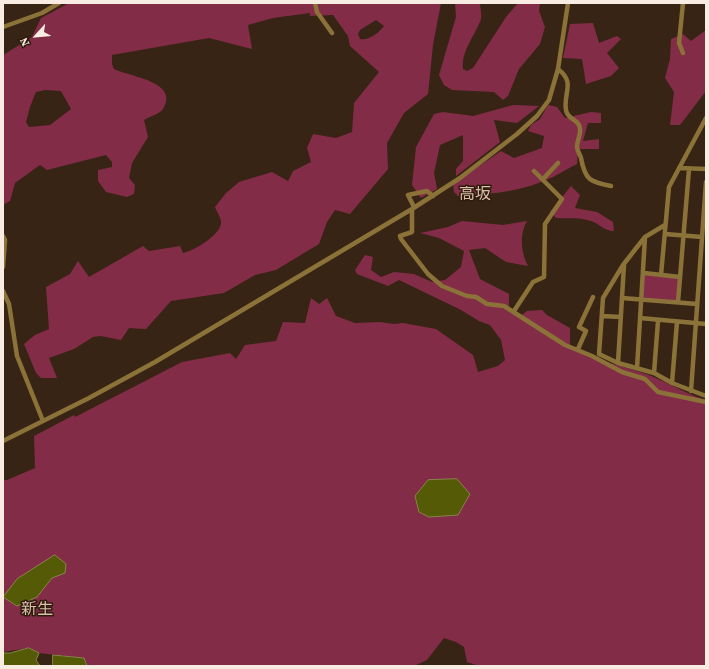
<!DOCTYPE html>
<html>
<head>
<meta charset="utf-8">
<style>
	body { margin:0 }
	#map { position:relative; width:709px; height:669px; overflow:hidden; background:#382414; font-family:"Source Serif 4",serif }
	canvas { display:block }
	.frame { position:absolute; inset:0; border:4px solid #f9ece2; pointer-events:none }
	.north { position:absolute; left:16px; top:16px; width:40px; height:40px; -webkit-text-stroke:3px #2e1b0b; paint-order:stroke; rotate:243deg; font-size:11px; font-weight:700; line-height:16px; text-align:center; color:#f9ece2 }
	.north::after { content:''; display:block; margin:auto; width:14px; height:18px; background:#f9ece2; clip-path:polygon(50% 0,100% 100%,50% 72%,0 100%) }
</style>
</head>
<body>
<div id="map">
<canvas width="709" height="669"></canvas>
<div class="frame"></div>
<div class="north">N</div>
</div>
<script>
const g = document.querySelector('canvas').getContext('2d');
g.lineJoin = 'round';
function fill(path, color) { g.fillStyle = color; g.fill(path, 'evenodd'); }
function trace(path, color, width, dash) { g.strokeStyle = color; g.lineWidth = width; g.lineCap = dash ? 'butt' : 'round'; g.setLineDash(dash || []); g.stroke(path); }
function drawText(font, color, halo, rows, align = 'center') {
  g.font = font + ' "Source Serif 4","Noto Sans JP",serif'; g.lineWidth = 3; g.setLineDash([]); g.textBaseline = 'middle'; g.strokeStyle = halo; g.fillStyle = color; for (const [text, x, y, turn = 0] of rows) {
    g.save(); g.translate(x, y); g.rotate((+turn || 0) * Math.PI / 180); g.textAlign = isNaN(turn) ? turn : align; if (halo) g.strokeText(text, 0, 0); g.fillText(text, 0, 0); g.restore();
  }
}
fill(new Path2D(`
	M69,3H441L433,45L428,94L404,113L387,143L388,169L350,214L335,210L327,222L319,244L276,270L255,275L224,293L171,301L146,329L129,328L121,340L101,336L93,337L74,349L49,358L57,378H41L36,373L24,344L35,335L49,329L46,287L70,274L78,261L89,277L143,246L149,251L180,246L183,253C194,251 222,234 221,222C221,218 217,212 215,207L226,193L239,182L272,172L288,181L293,171L311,162L307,148L313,134L336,138L352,132L354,103L379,72L350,46L348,36L333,15L310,16V13L273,18L248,25L252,49L209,38L112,55V64L114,69C131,77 180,82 163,109C161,113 149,117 144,120L148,137L132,163L129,178L135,185L134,194L127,197L106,192L98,181V170L112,167V162L106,155L47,170L40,165L15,183L10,201L3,205V55L32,37L41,18ZM376,20L384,26C379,33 368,41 360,39L358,34L360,30ZM45,90L61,91L71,109L50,125L29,127L26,122L30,107L36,92Z
	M455,3H480C480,8 482,14 481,19C475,36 461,51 463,69L467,71L473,68L506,17L518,3H540L539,11L545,27L540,44L519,69L508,96L503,100L494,92L452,90L444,85L439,75L456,17Z
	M593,23L599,43L617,36L621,39L607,53L619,68L611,76L586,84L582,59L563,58L570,24Z
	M706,30V91L680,125H670L674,92L665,78L670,59L671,39L683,34L691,41Z
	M513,105L539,106L517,123L494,120L500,142L456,176V169L463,161V135L440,145L434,173L437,189L421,198L412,185L416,147L434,114L443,112L473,116Z
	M548,105L557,107L565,118L591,112L601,113V123H588L583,141L599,139V149H578L577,164C565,170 553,178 541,182C514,193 486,194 458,196L454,192L453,184L501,151L514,158L542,148L544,136L528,131L531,125L540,119Z
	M571,186L580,195L575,208L597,212L613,222L614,231C604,231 600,224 591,221C579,217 567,219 556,218L550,212Z
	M462,221L503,225L527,221C519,234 521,253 528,266L506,262L485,248L469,250L480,279L509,294V312L519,317L527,311L542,310L547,315L570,328V348C596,360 623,366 649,375C669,383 686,394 706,400L705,666H479L467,662L464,647L456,642L444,638L427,660L414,666H87L84,658L39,653L29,648L3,652V480H7L35,468L34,436L74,415L75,417L182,362L230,353L236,359L245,345L276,341L283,322L305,323L311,298L319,304L327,298L336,316L355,323L380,322L394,324L403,323L436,329L473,355L478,372L498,366L505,360L501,340L490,325L479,321L461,310L399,280L388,286L357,274L355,270L365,255L373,257L371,270L381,277L394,272L414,274L432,282L445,280L461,267L464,251L439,238L420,233L448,227Z
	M644,273L680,277L678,302L641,299Z`), '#822c47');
const water = new Path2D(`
	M457,479L470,494L458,515L429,517L419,512L415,496L428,480Z
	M55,555L66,564L65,573L52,578L37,597L17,606L3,597L17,579Z
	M29,648L39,653L36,660L40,666H3V653H10Z
	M53,655L84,658L87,666H53Z`);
fill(water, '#545a05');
trace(water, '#868647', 1);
trace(new Path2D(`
	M315,3L317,12L332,33
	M683,3L679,43L683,53
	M3,27L42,13L59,3
	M558,69C576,83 563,92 566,110C567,120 580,119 580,129C581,134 577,141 577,147C577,151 580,154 581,158C585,180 590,182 611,186
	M679,168L706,169
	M543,179L558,163
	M414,207L408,195L427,191L433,196
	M412,209V232L400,236L401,239L428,274L442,286L467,296L476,297L487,304L504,306L565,345L592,356L622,372L645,379L658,392L706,402
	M665,225L645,237L641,242L623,265L603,298L599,354L618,363L654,373L672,383L706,396
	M665,234L702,237
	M3,236L5,240L3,267
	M644,273L680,277
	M661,275L669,187L706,118
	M3,291L9,304L17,356L43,421
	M622,298L697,304
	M678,302L689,169
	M514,311L533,282L544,277L545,224L562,199L534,171
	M602,316L621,317
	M640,318L706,324
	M578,349L586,331L579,327L593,297
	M618,363L624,265
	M637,368L645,237
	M654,373L658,321
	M672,383L677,322
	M691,391L706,182
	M3,441L89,398L155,362L412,209L460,178L517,134L537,116L549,100L558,69L568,3`), '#8a7238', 4.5);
drawText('16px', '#d7bdaa', '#2e1b0b', [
	["高坂",475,195],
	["新生",37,610]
]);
</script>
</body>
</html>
